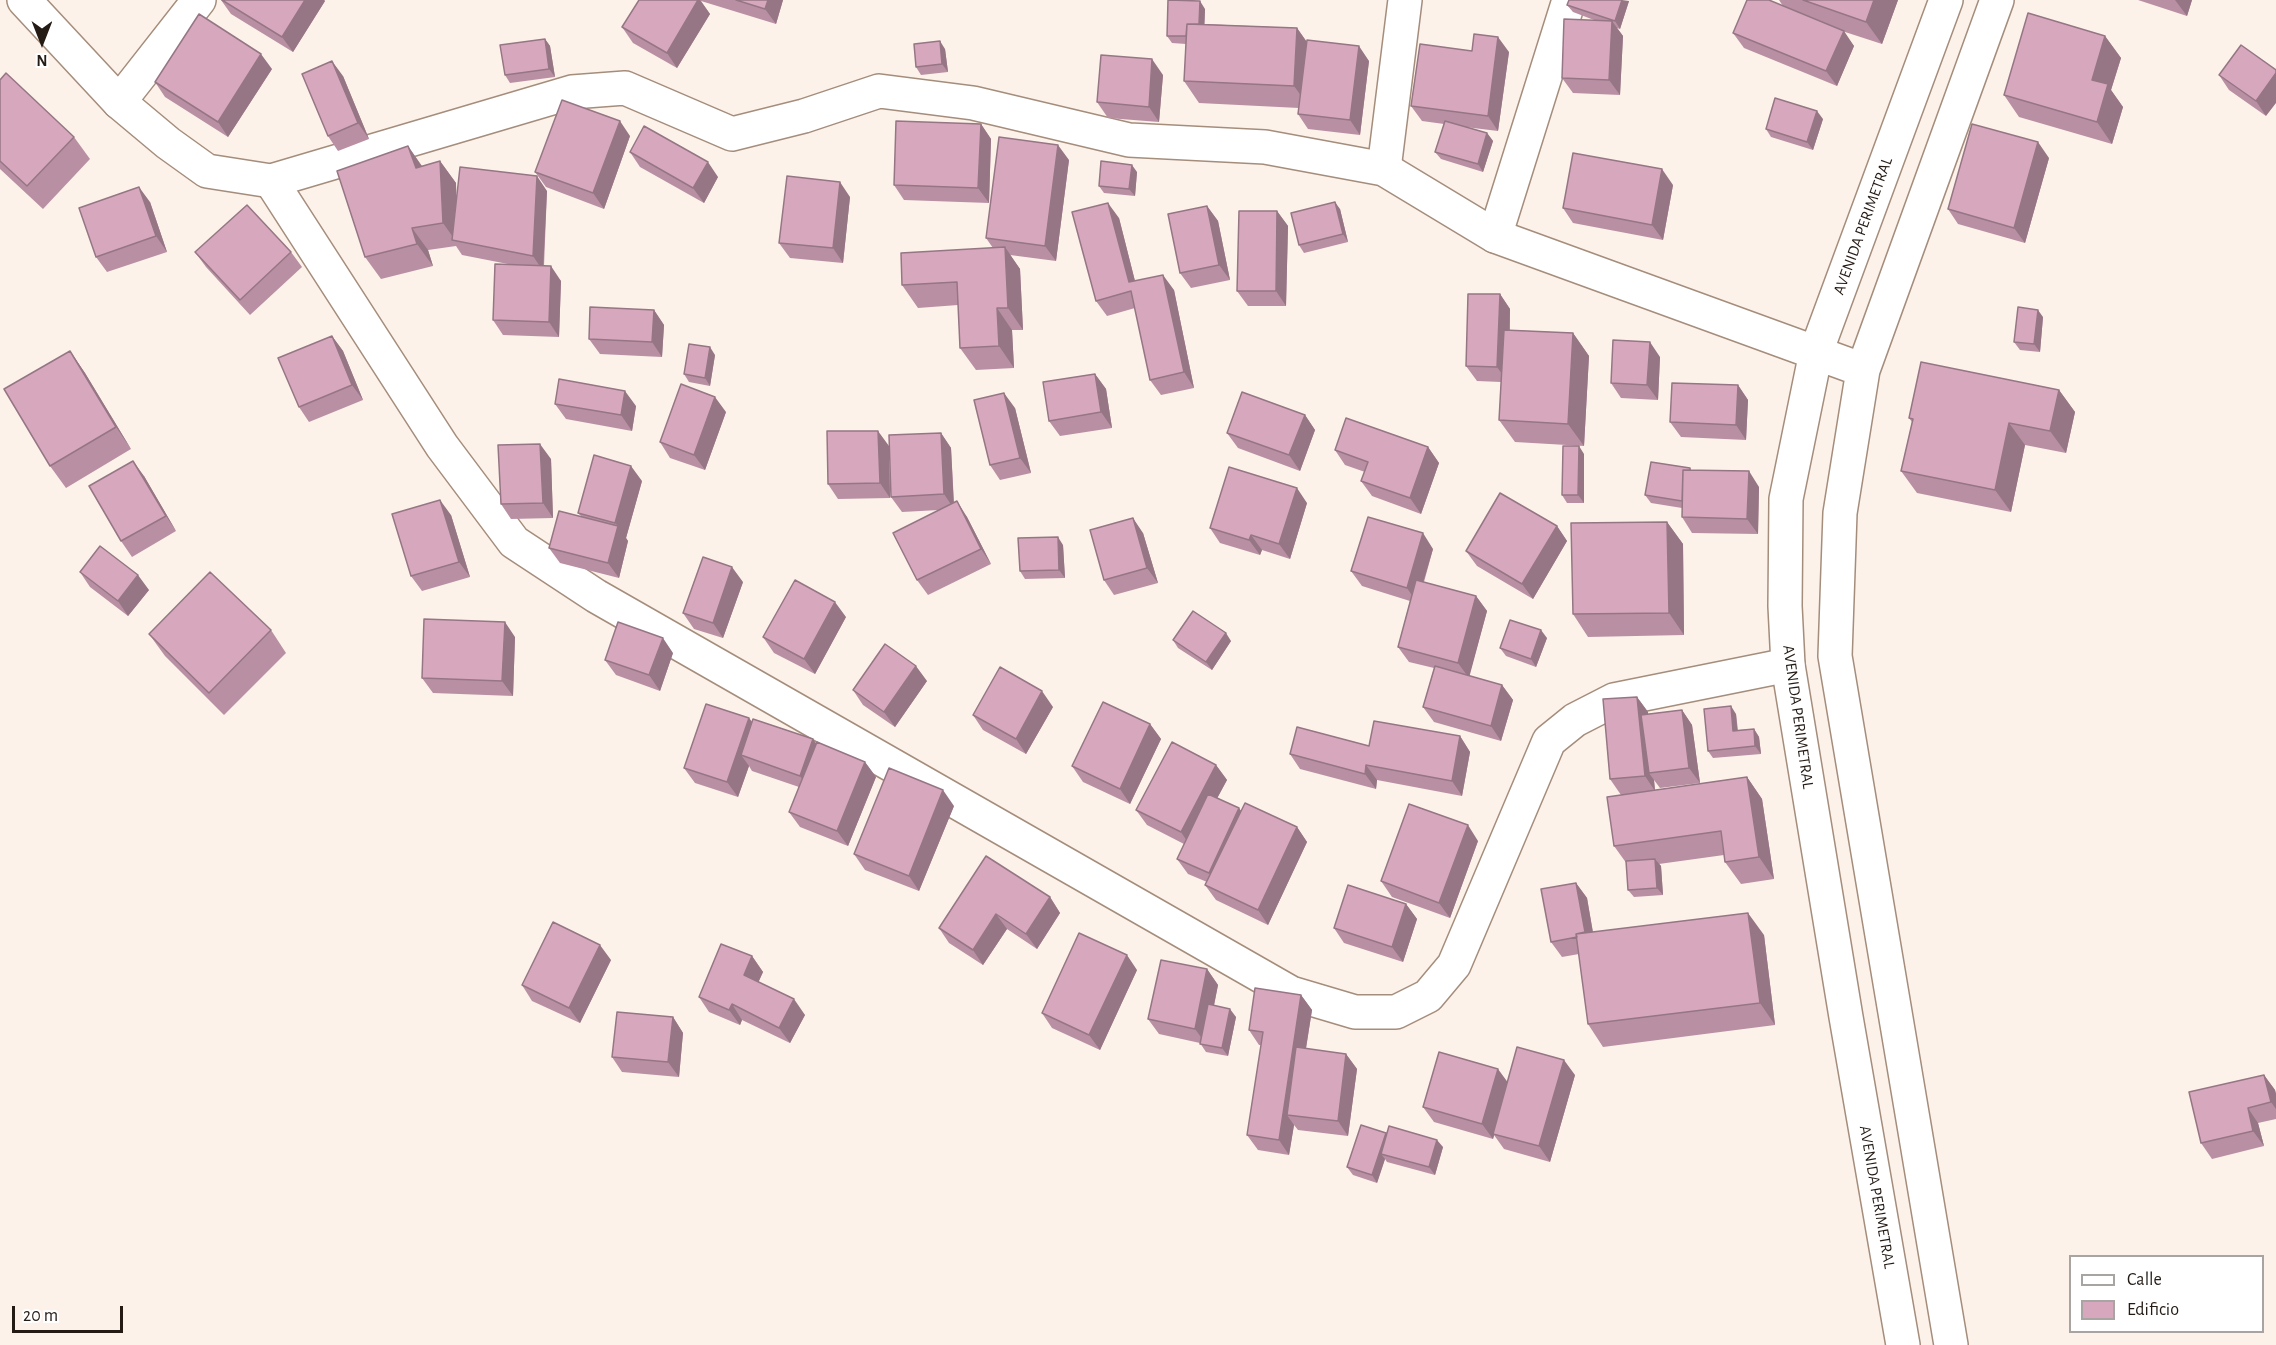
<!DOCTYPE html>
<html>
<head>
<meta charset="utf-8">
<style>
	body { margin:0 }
	#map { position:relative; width:2276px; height:1345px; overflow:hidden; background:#fcf2ea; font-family:"Alegreya Sans",sans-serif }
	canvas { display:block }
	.legend { position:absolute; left:2069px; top:1255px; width:195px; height:78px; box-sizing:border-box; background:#fff; border:2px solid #a7a4a1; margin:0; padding:8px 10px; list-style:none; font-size:18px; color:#241b15 }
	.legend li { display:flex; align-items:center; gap:12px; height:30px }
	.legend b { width:30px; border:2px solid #a7a4a1 }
	.north { position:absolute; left:12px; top:12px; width:60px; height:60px; -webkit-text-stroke:4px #fff; paint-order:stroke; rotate:180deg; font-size:16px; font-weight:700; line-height:24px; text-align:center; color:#241b15 }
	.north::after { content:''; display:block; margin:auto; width:21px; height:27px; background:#241b15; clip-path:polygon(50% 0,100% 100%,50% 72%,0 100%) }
	.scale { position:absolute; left:12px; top:1306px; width:111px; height:27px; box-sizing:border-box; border:3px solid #241b15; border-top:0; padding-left:8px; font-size:18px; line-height:21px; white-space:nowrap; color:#241b15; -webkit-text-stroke:4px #fff; paint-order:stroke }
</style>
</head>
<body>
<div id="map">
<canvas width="2276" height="1345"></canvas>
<ul class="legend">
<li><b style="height:8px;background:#fff"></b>Calle</li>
<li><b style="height:16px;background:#d7a8bd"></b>Edificio</li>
</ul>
<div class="north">N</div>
<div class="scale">20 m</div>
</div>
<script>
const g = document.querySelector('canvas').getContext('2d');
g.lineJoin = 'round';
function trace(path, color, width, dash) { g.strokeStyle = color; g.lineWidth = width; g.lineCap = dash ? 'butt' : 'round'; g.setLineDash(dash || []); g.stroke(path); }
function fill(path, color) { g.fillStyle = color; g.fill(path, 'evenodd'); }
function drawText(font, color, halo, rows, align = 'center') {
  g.font = font + ' "Alegreya Sans",sans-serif'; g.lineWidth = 5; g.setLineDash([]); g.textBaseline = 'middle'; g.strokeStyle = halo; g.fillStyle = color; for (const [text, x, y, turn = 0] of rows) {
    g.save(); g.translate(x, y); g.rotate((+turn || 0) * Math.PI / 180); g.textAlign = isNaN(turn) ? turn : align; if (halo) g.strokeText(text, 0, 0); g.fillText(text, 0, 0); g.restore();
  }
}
const street = new Path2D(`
	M119,102L199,0
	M1384,169L1405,0
	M271,181L442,446L514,542L596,596L1291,993L1355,1012H1396L1428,996L1454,965L1549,741L1575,720L1614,700L1788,665
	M1495,236L1569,0`);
const secondary = new Path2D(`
	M24,0L119,102L168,143L207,171L271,181L572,92L625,88L732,134L804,116L879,91L973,103L1129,140L1265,147L1384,169L1495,236L1863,370
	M1903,1345L1846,1017L1788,665L1785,606L1786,499L1816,352L1946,0
	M1951,1345L1835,656L1840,513L1863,370L1997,0`);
trace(street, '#a58d7c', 36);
trace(secondary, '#a58d7c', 36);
trace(street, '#fff', 33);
trace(secondary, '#fff', 33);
fill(new Path2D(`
	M221,0H324L325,1L293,52L231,14Z
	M639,0H783L776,24L701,1L710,14L677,68L633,43L622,27Z
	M1779,0H1898L1882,44L1842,31L1854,46L1837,86L1744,48L1733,33L1783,6Z
	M2138,0H2192L2187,16Z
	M1629,1L1620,29L1617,28L1623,36L1620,95L1573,93L1562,78L1594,20L1573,12L1567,5Z
	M1205,9L1204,24L1297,28L1307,42L1369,61L1360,135L1308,129L1298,114L1299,108L1199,103L1184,81L1186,44L1172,43L1167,36Z
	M2105,36L2121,58L2111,90L2123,107L2112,144L2019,117L2004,95Z
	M545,39L550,46L555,77L510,83L505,75Z
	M2241,45L2266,116L2229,90L2219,75Z
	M945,49L948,72L921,75L916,67Z
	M1472,51L1509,52L1498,131L1465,127L1487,133L1493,141L1483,172L1441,159L1435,152L1444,124L1422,121L1411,106Z
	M272,69L228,137L165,97L155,82Z
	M1163,75L1159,122L1108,118L1097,102Z
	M343,76L369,139L338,151L328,136Z
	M0,80L74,137L90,159L43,209L0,169Z
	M1823,119L1813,150L1771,137L1766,129Z
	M981,124L991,139L989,203L904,200L894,185Z
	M630,136L604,209L546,187L535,172Z
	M408,146L422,166L440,161L456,183V195L547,191L544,266L561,281L559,337L503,335L493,320L513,265L462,255L456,246L428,250L433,266L381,279L365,257Z
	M630,152L718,177L704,203L640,167Z
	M2049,158L2025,243L1958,224L1948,209Z
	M1069,160L1056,261L1010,255L1020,269L1023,330H1012L1014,368L976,370L960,348L958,305L918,308L902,285L993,248L986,238Z
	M1137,172L1135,196L1104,193L1099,186Z
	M1673,185L1663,240L1573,223L1563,208Z
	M850,197L843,263L790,258L779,243Z
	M150,202L167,252L107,272L96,257Z
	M1207,206L1218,221L1230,280L1191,288L1180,273Z
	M1340,209L1348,242L1304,253L1299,245Z
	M1277,211L1288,226L1286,306H1248L1237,291Z
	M1119,218L1135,281L1174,290L1194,388L1161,395L1150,380L1135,308L1107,316L1096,301Z
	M195,252H291L302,267L250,315L206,267Z
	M1500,294L1510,309V330L1573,333L1589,356L1584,446L1515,442L1499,420L1501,382L1477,381L1466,366Z
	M654,310L664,325L662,357L600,354L589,339Z
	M2043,317L2040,352L2020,350L2014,342Z
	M332,336L343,351L363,400L309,422L299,407Z
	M70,351L85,373L131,449L66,488L50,466Z
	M715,355L710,386L689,382L684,374Z
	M1660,357L1658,400L1621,398L1611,383Z
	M1095,374L1106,389L1112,428L1060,436L1049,421Z
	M1738,385L1748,400L1746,440L1681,437L1670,422Z
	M2059,390L2075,412L2066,453L2025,445L2011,512L1917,493L1901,471L1912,422L1909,418Z
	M555,404L636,406L632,431L566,419Z
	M1015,408L1031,473L1000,480L990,465Z
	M726,412L705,470L670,458L660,442Z
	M1305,415L1315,430L1300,471L1238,448L1227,433Z
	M941,433L951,448L954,503L967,517L991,564L928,595L917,580L939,510L902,512L891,497Z
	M889,446L890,498L838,499L828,484Z
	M1428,447L1439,463L1421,514L1372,496L1361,481L1365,472L1345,465L1335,450Z
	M1584,454V503H1567L1562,495Z
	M551,459L553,518L511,519L501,504Z
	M1690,468L1691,470L1759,487L1758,534L1692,533L1682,517V508L1651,503L1645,495Z
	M144,476L176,531L132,557L121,541Z
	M642,481L626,538L628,541L619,578L560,563L549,548L581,516L578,513Z
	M1307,503L1290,559L1262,550L1260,555L1220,543L1210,528Z
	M451,515L470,577L422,591L411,576Z
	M1667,522L1683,544L1684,635L1588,637L1573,614Z
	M1557,526L1567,541L1533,599L1477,566L1466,551Z
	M1143,533L1158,583L1114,595L1104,580Z
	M1063,545L1065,578L1025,579L1020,571Z
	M1433,549L1424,582L1476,596L1487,611L1469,676L1502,685L1513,700L1501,741L1434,722L1423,707L1434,668L1409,662L1398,647L1410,601L1362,586L1351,571Z
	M80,572L149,590L128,616L90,587Z
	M743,582L723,638L694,629L683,613Z
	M846,617L815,674L774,653L763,637Z
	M271,630L286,653L224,715L165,656L149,634Z
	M515,637L513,696L433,693L422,678Z
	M1547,638L1536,667L1506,656L1500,648Z
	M1173,640L1231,641L1212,670L1178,648Z
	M673,653L660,691L616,675L605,660Z
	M927,681L895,727L863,705L853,690Z
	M1637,697L1648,712V714L1682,710L1692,725L1700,783L1660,788L1654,780L1655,790L1747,777L1762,799L1774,879L1741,884L1725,862L1724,855L1659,864L1661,866L1663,895L1634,897L1628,890L1627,864L1614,846L1629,794L1621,795L1610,779Z
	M1053,707L1026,754L983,730L973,715Z
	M1736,714L1738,730L1754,729L1759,737L1761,754L1713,758L1708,751Z
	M749,718L752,722L817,744L865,762L876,777L848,846L800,827L789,812L799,787L752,771L749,766L738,797L695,783L684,768Z
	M1150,724L1161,739L1130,804L1083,782L1072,766Z
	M1460,736L1470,752L1462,796L1377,780L1376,789L1300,769L1290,754Z
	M1216,765L1227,780L1217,798L1239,808L1241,811L1297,827L1307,842L1268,925L1216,900L1205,885L1207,882L1188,874L1177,859L1184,844L1147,825L1136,810Z
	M954,806L919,891L865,870L854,854Z
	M1478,841L1450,918L1392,897L1381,881Z
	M1576,883L1587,898L1593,932L1764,935L1775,1025L1603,1047L1588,1024L1579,954L1562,957L1551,942Z
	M1050,897L1060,913L1037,949L1007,929L983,965L949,943L939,928Z
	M1406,904L1417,919L1403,962L1344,943L1334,928Z
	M752,956L763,972L758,982L805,1015L790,1043L742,1020L740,1025L709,1012L699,997Z
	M611,960L580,1023L532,1001L522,985Z
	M1207,969L1218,985L1214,1006L1236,1017L1228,1056L1206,1052L1200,1043L1159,1034L1148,1019Z
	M1137,970L1100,1050L1052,1028L1042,1013Z
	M1301,995L1312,1010L1306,1049L1346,1054L1357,1069L1348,1136L1298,1130L1294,1125L1289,1155L1258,1150L1247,1135L1261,1045H1259L1249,1030Z
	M673,1017L683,1033L679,1077L622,1072L612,1057Z
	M1575,1075L1550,1162L1504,1149L1494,1135L1493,1139L1434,1122L1423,1107L1507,1082Z
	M2264,1075L2275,1090L2276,1094V1119L2258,1123L2264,1146L2212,1159L2201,1143Z
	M1386,1133L1387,1135L1443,1147L1435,1175L1387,1162L1385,1159L1377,1183L1353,1175L1347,1167Z`), '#b990a3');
fill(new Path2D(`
	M305,0H324L325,1L293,52L282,37Z
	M698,0H700L710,14L677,68L667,53Z
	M768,0H783L776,24L765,9Z
	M1622,0L1629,1L1620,29L1615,21Z
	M1874,0H1898L1882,44L1866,22Z
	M2175,0H2192L2187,16Z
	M1200,1L1205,9L1204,44L1198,37Z
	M1612,21L1623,36L1620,95L1609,80Z
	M1297,28L1313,51L1310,108L1294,86Z
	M1844,31L1854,46L1837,86L1826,71Z
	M2105,36L2121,58L2111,90L2123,107L2112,144L2097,122L2092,80Z
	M1498,37L1509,52L1498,131L1488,116Z
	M545,39L550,46L555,77L549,69Z
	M940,41L945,49L948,72L942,64Z
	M1359,46L1369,61L1360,135L1350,120Z
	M261,54L272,69L228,137L218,122Z
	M1152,59L1163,75L1159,122L1149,107Z
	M332,61L343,76L369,139L358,123Z
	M2276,73V103L2266,116L2256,101Z
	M1817,111L1823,119L1813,150L1807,142Z
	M620,121L630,136L604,209L593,193Z
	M981,124L991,139L989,203L978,188Z
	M1487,133L1493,141L1483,172L1478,164Z
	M2038,142L2049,158L2025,243L2014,228Z
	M1058,145L1069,160L1056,261L1045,246Z
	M408,146L423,168H416Z
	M440,161L456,183L458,241L455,240L443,223Z
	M708,162L718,177L704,203L693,188Z
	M1132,165L1137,172L1135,196L1129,189Z
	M1662,169L1673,185L1663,240L1652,225Z
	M537,176L547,191L543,271L533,256Z
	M840,182L850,197L843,263L833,248Z
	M139,187L150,202L167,252L156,236Z
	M1335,202L1340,209L1348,242L1343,234Z
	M1108,203L1119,218L1139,297L1129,282Z
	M1207,206L1218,221L1230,280L1219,265Z
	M1277,211L1288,226L1286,306L1276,291Z
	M412,228L428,250L433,266L417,244Z
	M1005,247L1020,269L1023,330L1008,308Z
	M551,266L561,281L559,337L549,322Z
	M1163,275L1174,290L1194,388L1184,372Z
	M1500,294L1510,309L1508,382L1497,367Z
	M997,308L1012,330L1014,368L999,346Z
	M654,310L664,325L662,357L652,342Z
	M2038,310L2043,317L2040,352L2034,344Z
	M1573,333L1589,356L1584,446L1568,424Z
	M332,336L343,351L363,400L352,385Z
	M1650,342L1660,357L1658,400L1647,385Z
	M710,347L715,355L710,386L705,378Z
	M70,351L85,373L131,449L116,427Z
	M1095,374L1106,389L1112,428L1101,412Z
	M1738,385L1748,400L1746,440L1736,425Z
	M2059,390L2075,412L2066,453L2050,431Z
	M625,391L636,406L632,431L621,415Z
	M1004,393L1015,408L1031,473L1020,458Z
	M715,397L726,412L705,470L694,455Z
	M1305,415L1315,430L1300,471L1289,455Z
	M2009,423L2025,445L2011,512L1995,490Z
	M878,431L889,446L890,498L880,483Z
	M941,433L951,448L954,509L944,494Z
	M540,444L551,459L553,518L543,503Z
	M1579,446L1584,454V503L1578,495Z
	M1428,447L1439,463L1421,514L1410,498Z
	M133,461L144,476L176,531L166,516Z
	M631,466L642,481L626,538L628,541L619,578L608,563L618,526L615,523Z
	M1749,471L1759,487L1758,534L1747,519Z
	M1297,488L1307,503L1290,559L1279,544Z
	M440,500L451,515L470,577L459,562Z
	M957,501L967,517L991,564L981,549Z
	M1133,518L1143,533L1158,583L1147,568Z
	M1667,522L1683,544L1684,635L1669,613Z
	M1557,526L1567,541L1533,599L1522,584Z
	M1423,533L1433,549L1417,603L1407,588Z
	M1251,535L1262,550L1260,555L1249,540Z
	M1058,537L1063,545L1065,578L1059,570Z
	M732,567L743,582L723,638L713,623Z
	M138,575L149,590L128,616L118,601Z
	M1476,596L1487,611L1469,678L1458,663Z
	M835,602L846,617L815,674L804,659Z
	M505,622L515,637L513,696L502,681Z
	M1541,630L1547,638L1536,667L1531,659Z
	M1226,633L1231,641L1212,670L1206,662Z
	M663,638L673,653L660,691L649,675Z
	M916,666L927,681L895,727L884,712Z
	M1502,685L1513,700L1501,741L1491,726Z
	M1042,691L1053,707L1026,754L1016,739Z
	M1637,697L1648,712L1653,772L1649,773L1654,780L1655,791L1645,776Z
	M1731,706L1736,714L1738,739L1733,731Z
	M1682,710L1692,725L1700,783L1689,768Z
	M749,718L760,733L741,755L749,766L738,797L727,782Z
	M1150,724L1161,739L1130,804L1120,789Z
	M1754,729L1759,737L1761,754L1755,746Z
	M1460,736L1470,752L1462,796L1452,781Z
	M813,739L824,754L811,791L800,776Z
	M865,762L876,777L848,846L837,831Z
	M1216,765L1227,780L1191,847L1181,832Z
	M1366,765L1377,780L1376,789L1365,774Z
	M1747,777L1762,799L1774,879L1759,857Z
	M943,790L954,806L919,891L909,876Z
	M1239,808L1249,823L1219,888L1209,873Z
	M1468,825L1478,841L1450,918L1439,903Z
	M1297,827L1307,842L1268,925L1258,910Z
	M1655,859L1661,866L1663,895L1657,888Z
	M1576,883L1587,898L1596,951L1585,936Z
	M1050,897L1060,913L1037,949L1026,934Z
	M1406,904L1417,919L1403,962L1392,947Z
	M1748,913L1764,935L1775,1025L1760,1003Z
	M996,914L1007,929L983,965L973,950Z
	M600,945L611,960L580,1023L569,1008Z
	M1127,955L1137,970L1100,1050L1089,1035Z
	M752,956L763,972L755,990L744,975Z
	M1207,969L1218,985L1206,1044L1195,1029Z
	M1301,995L1312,1010L1295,1116L1287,1115L1294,1125L1289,1155L1279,1140Z
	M794,999L805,1015L790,1043L779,1028Z
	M732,1004L742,1020L740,1025L729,1010Z
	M1230,1009L1236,1017L1228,1056L1222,1048Z
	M673,1017L683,1033L679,1077L668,1062Z
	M1346,1054L1357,1069L1348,1136L1338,1121Z
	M1564,1060L1575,1075L1550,1162L1539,1146Z
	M1498,1069L1509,1084L1493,1139L1482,1124Z
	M2264,1075L2275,1090L2276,1094V1109L2271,1102Z
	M2248,1108L2258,1123L2264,1146L2253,1131Z
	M1386,1133L1391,1141L1381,1154L1385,1159L1377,1183L1372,1175Z
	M1437,1140L1443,1147L1435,1175L1429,1167Z`), '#967684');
const building = new Path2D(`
	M222,0H305L282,37Z
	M639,0H698L667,53L622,27Z
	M736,0H768L765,9Z
	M1168,0L1200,1L1199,24H1187L1186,36H1167Z
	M1569,0H1622L1615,21L1567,5Z
	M1747,0H1769L1844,31L1826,71L1733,33Z
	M1803,0H1874L1866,22Z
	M2028,13L2105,36L2092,80L2108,84L2097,122L2004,95Z
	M199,14L261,54L218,122L155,82Z
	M1564,19L1612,21L1609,80L1562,78Z
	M1187,24L1297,28L1294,86L1184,81Z
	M1474,34L1498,37L1488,116L1411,106L1420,44L1472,51Z
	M545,39L549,69L505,75L500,45Z
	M1307,40L1359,46L1350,120L1298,114Z
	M940,41L942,64L916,67L914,44Z
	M2241,45L2276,70V73L2256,101L2219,75Z
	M1101,55L1152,59L1149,107L1097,102Z
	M332,61L358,123L328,136L302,74Z
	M6,73L74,137L27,186L0,161V80Z
	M1775,98L1817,111L1807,142L1766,129Z
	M562,100L620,121L593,193L535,172Z
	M896,121L981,124L978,188L894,185Z
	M1445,121L1487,133L1478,164L1435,152Z
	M1972,124L2038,142L2014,228L1948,209Z
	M644,126L708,162L693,188L630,152Z
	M999,137L1058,145L1045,246L986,238Z
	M408,146L416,168L440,161L443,223L412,228L417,244L365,257L337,171Z
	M1573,153L1662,169L1652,225L1563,208Z
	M1101,161L1132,165L1129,189L1099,186Z
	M460,167L537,176L533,256L452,240Z
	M787,176L840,182L833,248L779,243Z
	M139,187L156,236L96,257L79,208Z
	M1335,202L1343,234L1299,245L1291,213Z
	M1108,203L1129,282L1163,275L1184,372L1150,380L1131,291L1096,301L1072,212Z
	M247,205L291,252L240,300L195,252Z
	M1207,206L1219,265L1180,273L1168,214Z
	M1239,211H1277L1276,291H1237Z
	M1005,247L1008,308H997L999,346L960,348L957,282L902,285L901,253Z
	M495,264L551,266L549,322L493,320Z
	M1468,294H1500L1497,367L1466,366Z
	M590,307L654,310L652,342L589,339Z
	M2018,307L2038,310L2034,344L2014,342Z
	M1504,330L1573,333L1568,424L1499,420Z
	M332,336L352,385L299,407L278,358Z
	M1613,340L1650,342L1647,385L1611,383Z
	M689,344L710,347L705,378L684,374Z
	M70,351L116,427L50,466L4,389Z
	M1921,362L2059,390L2050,431L2009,423L1995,490L1901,471L1913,419L1909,418Z
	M1095,374L1101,412L1049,421L1043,382Z
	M559,379L625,391L621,415L555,404Z
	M1672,383L1738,385L1736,425L1670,422Z
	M681,384L715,397L694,455L660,442Z
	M1242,392L1305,415L1289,455L1227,433Z
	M1004,393L1020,458L990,465L974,400Z
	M1346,418L1428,447L1410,498L1361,481L1368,462L1335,450Z
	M827,431H878L880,483L828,484Z
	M941,433L944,494L891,497L889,435Z
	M540,444L543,503L501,504L498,445Z
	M1563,446H1579L1578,495H1562Z
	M594,455L631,466L615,523L578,513Z
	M133,461L166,516L121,541L89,486Z
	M1651,462L1690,468V470H1683L1682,501L1645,495Z
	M1229,467L1297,488L1279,544L1251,535L1249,540L1210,528Z
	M1683,470L1749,471L1747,519L1682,517Z
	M1500,493L1557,526L1522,584L1466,551Z
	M440,500L459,562L411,576L392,514Z
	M957,501L981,549L917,580L893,533Z
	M559,511L618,526L608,563L549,548Z
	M1368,517L1423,533L1407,588L1351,571Z
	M1133,518L1147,568L1104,580L1090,530Z
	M1667,522L1669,613L1573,614L1571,523Z
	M1058,537L1059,570L1020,571L1018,538Z
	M100,546L138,575L118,601L80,572Z
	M703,557L732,567L713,623L683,613Z
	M210,572L271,630L209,693L149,634Z
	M795,580L835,602L804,659L763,637Z
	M1416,580L1476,596L1458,663L1398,647Z
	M1193,611L1226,633L1206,662L1173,640Z
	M424,619L505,622L502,681L422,678Z
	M1510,620L1541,630L1531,659L1500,648Z
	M618,622L663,638L649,675L605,660Z
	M885,644L916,666L884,712L853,690Z
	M1435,666L1502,685L1491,726L1423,707Z
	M1000,667L1042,691L1016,739L973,715Z
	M1637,697L1645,776L1610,779L1603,699Z
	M1103,702L1150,724L1120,789L1072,766Z
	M706,704L749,718L727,782L684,768Z
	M1731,706L1733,731L1754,729L1755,746L1708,751L1704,709Z
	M1682,710L1689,768L1649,773L1641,715Z
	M753,719L813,739L800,776L741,755Z
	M1374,721L1460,736L1452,781L1366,765L1365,774L1290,754L1297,727L1369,746Z
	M817,742L865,762L837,831L789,812Z
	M1172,742L1216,765L1181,832L1136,810Z
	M889,768L943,790L909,876L854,854Z
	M1747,777L1759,857L1725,862L1721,831L1614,846L1607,797Z
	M1208,794L1239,808L1209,873L1177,859Z
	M1245,803L1297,827L1258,910L1205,885Z
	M1409,804L1468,825L1439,903L1381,881Z
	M986,856L1050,897L1026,934L996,914L973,950L939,928Z
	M1655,859L1657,888L1628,890L1626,861Z
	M1576,883L1585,932L1576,934L1577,937L1551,942L1541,889Z
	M1348,885L1406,904L1392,947L1334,928Z
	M1748,913L1760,1003L1588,1024L1576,934Z
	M553,922L600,945L569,1008L522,985Z
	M1079,933L1127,955L1089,1035L1042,1013Z
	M721,944L752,956L744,975L794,999L779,1028L732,1004L729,1010L699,997Z
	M1161,960L1207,969L1195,1029L1148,1019Z
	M1255,988L1301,995L1279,1140L1247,1135L1263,1032L1249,1030Z
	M1208,1004L1230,1009L1222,1048L1200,1044Z
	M617,1012L673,1017L668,1062L612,1057Z
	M1296,1047L1346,1054L1338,1121L1287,1115Z
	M1517,1047L1564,1060L1539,1146L1493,1134Z
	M1439,1052L1498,1069L1482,1124L1423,1107Z
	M2264,1075L2271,1102L2248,1108L2253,1131L2201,1143L2189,1092Z
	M1361,1125L1386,1133L1372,1175L1347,1167Z
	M1389,1126L1437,1140L1429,1167L1381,1154Z`);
fill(building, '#d7a8bd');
trace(building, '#967684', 1.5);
drawText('16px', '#241b15', '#fff', [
	["AVENIDA PERIMETRAL",1863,226,-70],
	["AVENIDA PERIMETRAL",1798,717,82],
	["AVENIDA PERIMETRAL",1877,1197,80]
]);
</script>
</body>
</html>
